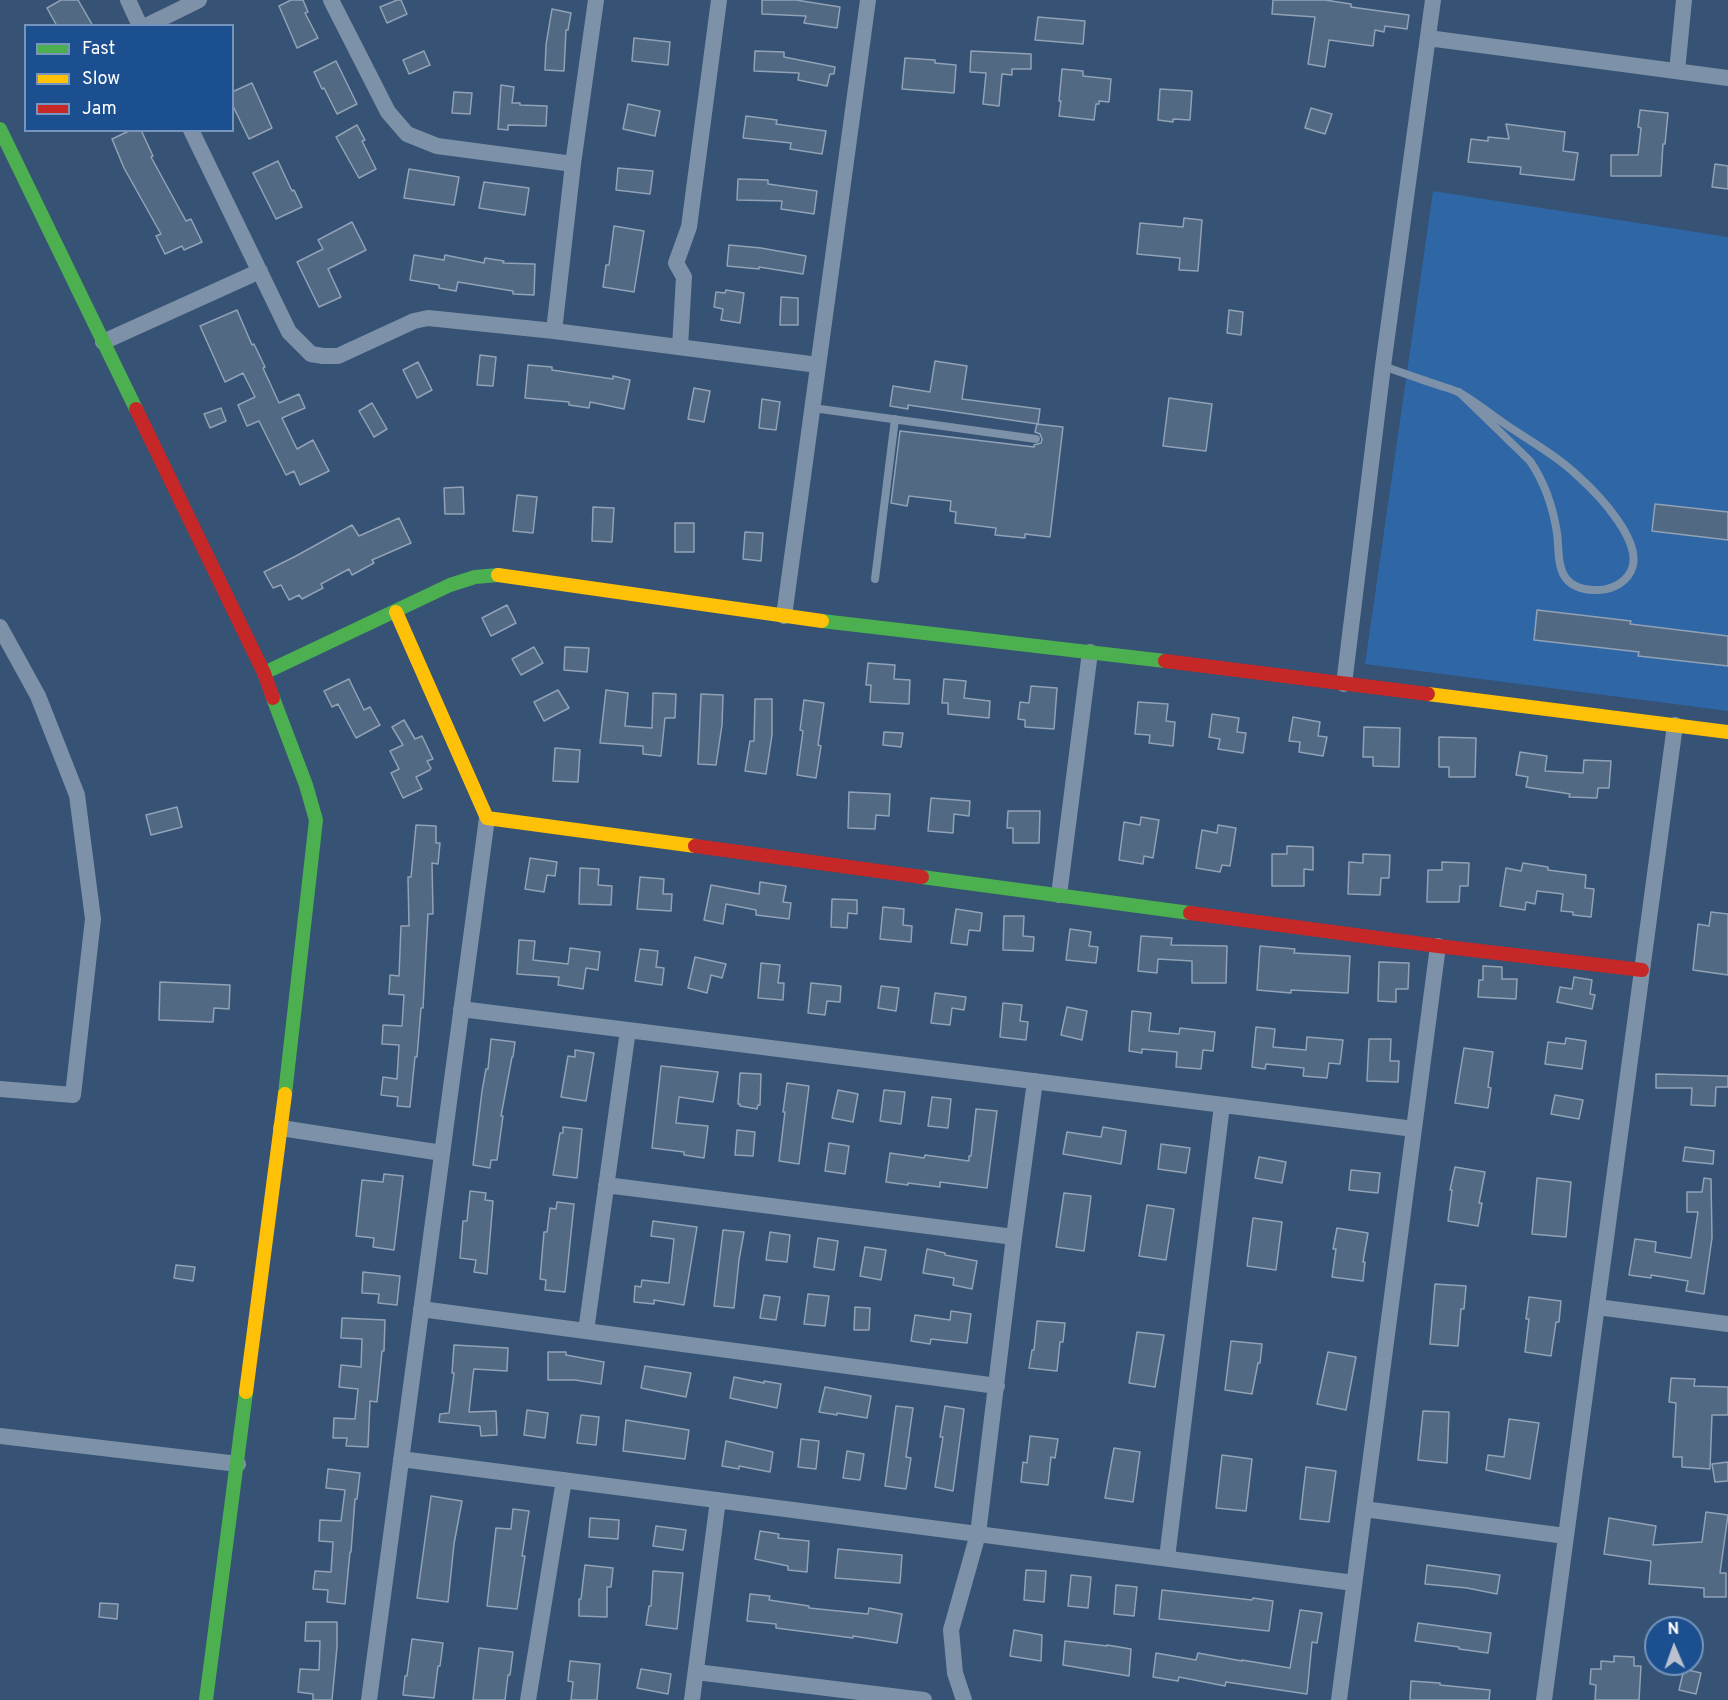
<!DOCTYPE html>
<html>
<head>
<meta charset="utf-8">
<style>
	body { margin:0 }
	#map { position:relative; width:1728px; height:1700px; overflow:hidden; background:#365274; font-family:Overpass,sans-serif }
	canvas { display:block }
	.legend { position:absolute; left:24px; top:24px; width:210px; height:108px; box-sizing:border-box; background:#1b4f8f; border:2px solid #7695bc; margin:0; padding:8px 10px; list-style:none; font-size:18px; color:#fff }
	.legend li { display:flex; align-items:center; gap:12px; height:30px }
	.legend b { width:30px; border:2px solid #7695bc }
	.north { position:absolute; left:1644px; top:1616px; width:60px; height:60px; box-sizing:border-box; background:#1b4f8f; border:2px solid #7695bc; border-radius:50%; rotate:358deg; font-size:16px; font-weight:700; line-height:24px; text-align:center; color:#fff }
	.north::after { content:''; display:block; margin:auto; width:21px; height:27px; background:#b9c2ce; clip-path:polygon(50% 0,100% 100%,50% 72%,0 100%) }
</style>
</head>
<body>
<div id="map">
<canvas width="1728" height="1700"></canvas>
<ul class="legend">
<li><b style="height:8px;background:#4caf50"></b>Fast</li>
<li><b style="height:8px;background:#ffc107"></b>Slow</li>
<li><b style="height:8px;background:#c62828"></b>Jam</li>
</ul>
<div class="north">N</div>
</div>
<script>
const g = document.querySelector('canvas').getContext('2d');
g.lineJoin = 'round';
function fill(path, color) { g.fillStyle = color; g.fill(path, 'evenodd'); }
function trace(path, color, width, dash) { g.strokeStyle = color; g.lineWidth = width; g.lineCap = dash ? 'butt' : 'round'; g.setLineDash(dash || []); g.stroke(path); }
fill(new Path2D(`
	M1433,191L1728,237V711L1365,664Z`), '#2f66a5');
const building = new Path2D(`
	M61,0H78L93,26H57L47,8Z
	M291,0H303L308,12L305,13L318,38L297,48L279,6Z
	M397,0H401L407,14L387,23L380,7Z
	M762,0H796L840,7L837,28L804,23L806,16L762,14Z
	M1273,0H1325L1351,4V7L1409,15L1407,29L1385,26L1384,32L1375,30L1373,46L1329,40L1325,67L1308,64L1315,17L1272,14Z
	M552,9L571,13L568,30H566L564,71L545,70L546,45Z
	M1038,17L1085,21L1083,44L1035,40Z
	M634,38L670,42L668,65L632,61Z
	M424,51L430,65L409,74L403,60Z
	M755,51L784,52V57L835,67L834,74H830L827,86L798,80L799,73L754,71Z
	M971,51L1031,54V69H1012V75L1002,74L999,106L983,104L986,73L970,72Z
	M905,58L935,60V63L956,65L954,93L902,89Z
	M336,61L357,104L337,114L324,88L322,89L314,72Z
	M1062,69L1083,71V76L1111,79L1109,102L1099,101V104H1096L1094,120L1059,116L1061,101H1059Z
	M252,83L272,128L249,139L232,104V92Z
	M501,85L514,87L512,103H520V105L547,106L546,126L508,125V130L498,129Z
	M1160,89L1192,91L1190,120L1173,119V122L1158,120Z
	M454,92L472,93L470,114L452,113Z
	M628,104L660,111L655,136L623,129Z
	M1311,108L1332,114L1325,134L1305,128Z
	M1640,110L1668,113L1665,144H1663L1661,176H1611V155H1638L1641,128L1638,127Z
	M746,116L777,120L776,124L826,131L822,154L790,149L791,143L743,138Z
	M1506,124L1565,132L1563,151L1578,153L1574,180L1520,174L1521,167L1468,162L1471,139L1488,141V137L1509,139Z
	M357,125L365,140L362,141L376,169L359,178L336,137Z
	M131,130H141L153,156L151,157L186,221L191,219L202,242L184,250L182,246L165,254L156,236L161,234L124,168L112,139Z
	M278,161L292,191L294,190L302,207L276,219L253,173Z
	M1715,164L1728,166V189L1712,187Z
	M618,168L653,171L650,194L616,190Z
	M409,169L459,177L454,205L404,198Z
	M738,179L768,180V184L817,191L814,214L781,209L782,201L737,200Z
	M484,182L529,188L525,215L479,208Z
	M1184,218L1202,220L1198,271L1179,270L1180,258L1137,254L1140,223L1183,227Z
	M352,222L366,250L328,269L341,297L319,307L297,262L323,249L318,240Z
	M614,226L644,231L634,292L603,287L606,265H609Z
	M729,245L761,248L806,256L803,274L759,267V269L727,266Z
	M414,255L444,260L445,255L484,263L485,258L504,261L503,263L535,264L534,295L513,294V291L458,282L456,291L439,288V285L410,280Z
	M726,290L744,293L740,323L721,320L723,309L714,307L716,292L725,293Z
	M781,297L798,298V325H780Z
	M237,310L252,345L254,344L265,367L263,368L279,403L299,394L305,408L282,418L297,449L313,440L329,471L300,485L294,471L286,475L259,421L247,426L238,405L255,397L243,373L225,382L200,326Z
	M1229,310L1243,312L1241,335L1227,333Z
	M480,355L496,357L493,386L477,385Z
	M935,361L967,366L962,399L1040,409L1038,424L908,405V409L890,406L893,386L930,392Z
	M418,362L432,390L417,398L403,370Z
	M528,365L552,367V370L613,379V376L630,380L624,409L590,402L589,408L569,405V402L525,398Z
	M694,388L710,391L704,422L688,419Z
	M1169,398L1212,404L1206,451L1163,446Z
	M762,399L780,402L776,430L759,428Z
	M372,403L387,429L374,437L359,411Z
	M221,408L226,421L210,428L204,414Z
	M1037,424L1063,427L1050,537L1025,534V538L995,535L996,528L955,523L956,512L950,511L951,501L909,496L907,506L891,503L900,431L1034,447V445L1041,443L1042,439L1040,434L1035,432Z
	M463,487L464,514H445L444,488Z
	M517,495L537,497L533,533L513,531Z
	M1655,504L1728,512V540L1652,531Z
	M593,507L614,508L612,542L592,541Z
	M399,518L411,543L372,560L374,563L352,575L349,569L321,584L323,588L302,599L299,595L289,600L281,585L273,588L264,572L296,556L352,525L359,536Z
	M675,523H694V552H675Z
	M745,532L763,533L761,561L743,559Z
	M507,605L516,623L491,636L482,618Z
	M1537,610L1631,621L1630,624L1728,636V666L1638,656L1639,652L1534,640Z
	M534,647L543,663L521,675L512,659Z
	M565,647L589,648L587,672L564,670Z
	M868,663L895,665L894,679L910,680L909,704L870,702L871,685H866Z
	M349,679L364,710L370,707L380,725L356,738L338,704L332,707L324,691Z
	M944,679L966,681L964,698L990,701L989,718L948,714V703H942Z
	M1031,686L1057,688L1054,729L1025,727V720L1018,719L1020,702L1029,703Z
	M558,690L569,708L544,721L534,702Z
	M606,690L628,693L625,726L652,728L653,693L676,694L675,718H665L661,756L643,754V746L600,743Z
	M701,694L723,695L722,725L716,765L698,764Z
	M755,699H772V735L766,774L745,771L750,741H754Z
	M804,700L824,703L818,745L821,746L816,778L797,775L803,731L800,730Z
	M1138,702L1168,704L1166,721L1175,722L1173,746L1149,743L1150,735L1135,734Z
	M1212,714L1239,718L1237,732L1246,733L1243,753L1218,749L1220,739L1209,737Z
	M1293,717L1320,722L1318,736L1327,737L1323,756L1299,752L1300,742L1289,741Z
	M404,720L415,739L422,736L433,759L427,761L431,768L430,770L416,777L422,789L403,798L391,773L399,769L390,751L403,745L392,727Z
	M1364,727L1400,728L1399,767L1373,766V757H1363Z
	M884,732L903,733L901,747L883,745Z
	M1439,737L1476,738L1475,777H1449V767H1439Z
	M555,748L580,750L578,782L553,781Z
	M1520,752L1547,756L1545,771L1583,773L1584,760L1611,761L1609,788H1598L1597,798L1569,797L1570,794L1526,787L1528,777L1516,775Z
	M849,792L890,794L889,816L876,815L875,829L848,828Z
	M931,798L970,801L969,816L954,814L953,833L928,831Z
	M177,807L182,827L151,835L146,815Z
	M1008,811H1040L1039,843H1013V828H1007Z
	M1141,817L1159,820L1153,858L1144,856L1143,864L1119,860L1124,822L1140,825Z
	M416,825L436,826V843H440L438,864L432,863L433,914H428L423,1008H421L417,1057H415L410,1107L397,1106L398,1097L381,1095L383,1077L397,1079L399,1045L382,1044L383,1025L402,1026L404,995L389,994L390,975L399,976L401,926H409L408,877H411Z
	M1218,825L1236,828L1230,866L1222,865L1220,872L1196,868L1202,830L1217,833Z
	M1287,846L1313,847V870L1304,869V886H1272V854H1287Z
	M1363,854L1390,855L1389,878H1381L1380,895L1348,894L1349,862L1363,863Z
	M530,858L557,862L555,876L547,875L544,892L525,889Z
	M1442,862L1469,863L1468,886H1460L1459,902H1427L1428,870H1442Z
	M1523,863L1548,867V870L1586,875L1585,888L1594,889L1591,917L1573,915V912L1561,911L1563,894L1537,891L1535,904L1526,902L1525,910L1500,906L1506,868L1521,871Z
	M580,868L599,869L598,885L612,886L611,905L579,904Z
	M640,877L664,879L663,894H672L671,911L637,909Z
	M760,882L786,886L783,902L791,903L789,919L756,915V910L726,904L723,924L704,920L711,885L759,894Z
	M832,899L857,900V914L848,913L847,928L831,927Z
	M883,907L904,909L903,925L912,926L911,942L880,939Z
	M956,909L982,913L980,931L969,930L967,945L951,943Z
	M1711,912L1728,914V975L1693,970L1698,924L1709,926Z
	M1004,916H1024L1023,936L1034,937L1033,951L1003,950Z
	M1070,929L1091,932L1089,946L1098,947L1096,963L1066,960Z
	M1141,936L1172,938L1171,945L1227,946L1226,983H1192V961L1158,959L1157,973L1138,971Z
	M519,940L535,941L533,960L568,964L570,948L600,952L598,970L586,968L583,989L558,985L559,977L517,974Z
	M1260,946L1295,949L1294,953L1350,956L1348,993L1291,990V993L1257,990Z
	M640,949L658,951L656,967L664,968L662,985L635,981Z
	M695,957L726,964L722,978L711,975L707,993L688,988Z
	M1379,962L1409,963L1408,989H1396V1002L1378,1001Z
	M761,963L780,965L778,983H784L783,1000L758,998Z
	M1483,966L1502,967V979H1517L1516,999L1478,997L1479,980H1483Z
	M1574,977L1592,980L1590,994L1595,995L1592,1009L1557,1002L1560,987L1572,989Z
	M160,982L230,985L229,1009L214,1008L213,1022L159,1020Z
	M811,983L841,986L840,1002L827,1001L825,1015L808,1013Z
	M881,986L899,988L896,1011L878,1008Z
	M935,993L966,997L964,1010L952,1008L950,1025L931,1023Z
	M1003,1003L1022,1005L1020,1021L1028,1022L1026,1040L1000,1037Z
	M1067,1007L1087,1011L1082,1040L1061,1035Z
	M1132,1011L1151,1013L1149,1031L1179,1034L1180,1028L1215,1032L1213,1051L1203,1050L1201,1069L1176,1067L1177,1052L1142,1049V1053L1129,1051Z
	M1256,1027L1275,1029L1273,1047L1306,1050L1307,1037L1343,1040L1340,1064L1329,1063L1327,1078L1303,1076L1304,1068L1266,1064L1265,1069L1252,1067Z
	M1566,1038L1586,1041L1582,1069L1545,1064L1548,1042L1565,1044Z
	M491,1039L515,1042L513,1057H512L501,1116H503L497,1160H491L490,1168L473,1165L482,1091L486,1069H488Z
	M1369,1039H1391L1390,1061H1399L1398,1082L1367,1081Z
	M1464,1048L1493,1052L1488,1087L1491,1088L1488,1108L1455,1103Z
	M575,1050L594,1053L586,1101L561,1097L568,1056L575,1057Z
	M661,1066L718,1072L713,1102L679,1097L676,1123L708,1126L704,1158L684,1155V1152L652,1148Z
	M740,1073L761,1074L760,1105H758L757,1109L740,1106V1104H738Z
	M1656,1074L1728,1076V1087H1716L1715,1106L1691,1105L1692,1088H1656Z
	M787,1083L809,1086L799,1164L779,1161L785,1112H783Z
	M838,1090L858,1094L853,1122L832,1118Z
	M884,1090L905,1092L901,1124L880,1121Z
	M1555,1095L1583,1100L1579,1119L1551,1114Z
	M932,1097L951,1099L948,1128L928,1126Z
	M976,1109L997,1111L987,1188L940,1182V1187L908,1183V1185L886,1182L890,1153L924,1158L925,1155L969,1161V1156H971Z
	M563,1127L582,1129L577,1178L553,1175L560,1133H563Z
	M1103,1127L1126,1131L1121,1164L1063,1154L1067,1132L1101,1137Z
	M737,1130L755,1132L753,1156L735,1155Z
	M829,1143L849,1146L845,1174L825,1171Z
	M1161,1144L1190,1148L1186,1173L1158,1169Z
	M1685,1147L1714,1151L1713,1164L1683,1161Z
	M1259,1157L1286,1162L1282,1183L1255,1178Z
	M1455,1167L1485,1172L1479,1203H1482L1478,1226L1448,1221L1452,1190H1450Z
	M1351,1170L1380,1173L1378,1193L1349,1190Z
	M384,1174L403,1176L394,1250L373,1247L374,1238L356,1236L362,1180L383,1182Z
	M1537,1178L1571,1182L1566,1237L1532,1234Z
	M1704,1178L1711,1179L1712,1238L1704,1294L1686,1291L1688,1281L1651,1275V1278L1629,1275L1635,1239L1656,1242L1655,1252L1691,1258L1698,1212H1687V1192H1702Z
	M470,1191L486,1193L485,1200L493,1201L487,1274L474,1272L476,1260L460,1258L463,1221H467Z
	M1064,1193L1091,1196L1084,1251L1056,1247Z
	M557,1202L574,1204L565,1292L545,1290L546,1280L540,1279L544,1232H547L550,1208L556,1209Z
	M1147,1205L1174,1209L1166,1260L1139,1256Z
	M1253,1218L1282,1222L1276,1270L1247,1266Z
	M653,1221L697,1227L684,1305L654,1300V1304L634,1302L635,1286L641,1287L642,1280L669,1283L674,1239L651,1236Z
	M1337,1228L1368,1233L1363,1262H1365L1363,1281L1332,1277L1336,1249H1333Z
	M723,1230L744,1232L739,1260L734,1308L714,1306Z
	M770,1232L790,1235L787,1262L766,1260Z
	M818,1238L838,1241L834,1270L814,1267Z
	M865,1247L886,1250L881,1280L860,1276Z
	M927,1249L945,1253V1255L977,1261L972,1289L953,1285L954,1278L923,1273Z
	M176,1265L195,1267L193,1281L174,1278Z
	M363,1272L400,1276L397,1305L378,1303L379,1294L362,1293Z
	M1435,1284L1466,1286L1464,1309H1461L1458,1346L1430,1344Z
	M808,1294L829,1296L825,1326L804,1324Z
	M764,1295L780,1297L776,1320L760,1318Z
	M1529,1297L1561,1301L1559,1322H1556L1551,1356L1525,1352L1529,1319H1526Z
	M855,1307L870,1308L869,1330H854Z
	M951,1311L971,1314L967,1343L931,1339L930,1344L911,1341L915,1315L950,1320Z
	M342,1318L385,1320L384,1351H382L377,1402L370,1401L368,1447L346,1446L347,1438H333L334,1418L355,1419L358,1389L339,1387L341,1365L361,1367L362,1339L341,1338Z
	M1037,1321L1065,1323L1063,1342H1060L1057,1371L1029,1368L1032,1350H1034Z
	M1137,1332L1164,1335L1155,1387L1129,1383Z
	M1231,1341L1262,1344L1260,1363H1258L1252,1394L1225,1390Z
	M454,1345L508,1348L507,1371L474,1369L473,1375L469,1412L496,1411L497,1435L481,1436L480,1426L439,1422L440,1414L449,1413L454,1373H452Z
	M548,1352H566V1355L604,1362L601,1384L575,1380H548Z
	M1328,1352L1356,1357L1346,1410L1317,1404Z
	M645,1366L691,1373L686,1397L641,1388Z
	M734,1377L764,1383V1381L781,1384L777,1408L730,1398Z
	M1671,1378L1695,1379L1694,1386L1728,1387V1415H1712L1710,1469L1682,1467V1457H1673L1676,1403L1669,1402Z
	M825,1387L871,1396L867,1418L837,1413V1415L819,1412Z
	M896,1406L913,1408L906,1457L911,1458L906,1489L885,1486Z
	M945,1406L964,1409L953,1491L935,1487L943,1437H940Z
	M527,1410L548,1413L545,1438L524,1435Z
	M1423,1411L1449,1412L1447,1463L1418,1460Z
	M581,1415L599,1417L596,1445L577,1443Z
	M1509,1419L1539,1423L1530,1479L1486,1470L1488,1455L1504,1457Z
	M626,1420L689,1430L685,1459L623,1451Z
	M1030,1436L1058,1439L1055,1458L1051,1457L1048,1485L1021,1482L1023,1462L1027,1463Z
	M801,1439L819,1441L816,1469L798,1467Z
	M726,1441L773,1452L770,1472L739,1466V1469L722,1466Z
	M1114,1448L1140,1452L1133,1502L1105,1498Z
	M847,1451L864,1454L860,1480L843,1478Z
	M1222,1455L1252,1459L1246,1511L1216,1508Z
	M1728,1462V1481L1715,1482L1712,1464Z
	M1306,1467L1336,1471L1329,1522L1300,1519Z
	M328,1469L360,1473L357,1499H355L351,1552H350L345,1604L327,1602L328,1590L313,1589L315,1571L331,1572L333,1542L319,1541L320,1520L341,1521L345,1490L326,1488Z
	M431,1496L462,1501L454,1544L448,1602L417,1598Z
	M513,1509L529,1511L522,1556H525L517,1609L487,1606L496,1528L511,1529Z
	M1706,1512L1728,1515L1720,1573H1726V1597H1704V1588L1649,1584L1651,1561L1604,1554L1609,1518L1656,1526L1653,1545L1702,1542Z
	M590,1518L619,1520L618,1539L589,1537Z
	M656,1526L686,1530L683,1550L653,1546Z
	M760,1531L779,1534L778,1538L809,1541L807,1572L788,1570V1566L755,1559Z
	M838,1549L902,1555L900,1583L835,1578Z
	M585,1565L613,1568L611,1587H607V1617L579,1616V1599H581Z
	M1427,1565L1500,1575L1497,1594L1467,1588L1425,1584Z
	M1026,1570L1046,1571L1044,1602L1024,1600Z
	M653,1571L683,1573L677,1629L646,1625L649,1606H651Z
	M1071,1575L1091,1577L1088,1608L1068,1606Z
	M1116,1585L1137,1587L1134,1616L1114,1614Z
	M1162,1590L1252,1600L1253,1598L1273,1601L1269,1631L1159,1619Z
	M750,1594L770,1596L769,1600L809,1606V1608L868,1614L869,1608L902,1614L897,1643L853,1636V1638L776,1628V1624L747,1621Z
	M100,1603L118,1604L117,1619L99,1617Z
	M1300,1610L1322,1613L1317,1643L1312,1642L1307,1694L1226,1682L1225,1686L1179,1677L1178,1681L1153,1677L1156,1653L1196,1660L1198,1653L1242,1661V1660L1290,1668Z
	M306,1622H337V1647L332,1700H313V1694L298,1692L300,1669L319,1670L320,1641H305Z
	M1418,1623L1491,1633L1488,1653L1459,1649V1647L1415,1641Z
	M1014,1630L1042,1635L1041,1661L1010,1656Z
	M412,1639L443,1643L440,1666H438L434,1698L403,1695L405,1676H407Z
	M1065,1641L1107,1646V1645L1131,1649L1129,1676L1063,1665Z
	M479,1648L513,1652L510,1675H508L505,1700H473Z
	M1614,1656L1634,1657V1666H1641L1639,1700H1595L1596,1685L1590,1684L1591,1669H1601V1661L1614,1662Z
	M570,1661L600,1664L597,1700H571L573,1682L568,1681Z
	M641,1669L671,1674L668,1694L637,1688Z
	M1684,1669L1701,1673L1696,1694L1679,1690Z
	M1411,1681L1440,1683V1685L1490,1690L1489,1700H1410Z`);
fill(building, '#526984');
trace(building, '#92a2b6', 1.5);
trace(new Path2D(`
	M1383,366C1400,372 1417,378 1435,384C1443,387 1453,389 1460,393C1476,402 1490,414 1505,424C1530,441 1557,456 1579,477C1598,494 1645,543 1631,571C1624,585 1608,591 1593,590C1583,590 1571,586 1565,577C1557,565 1559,546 1557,533C1553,507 1545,483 1530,461L1459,392
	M813,408L1036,439
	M875,579L895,419`), '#7d92a8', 8);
trace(new Path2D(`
	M128,0L140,26
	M331,0L388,112L407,134L437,146L573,164
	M146,26L199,0
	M1428,38L1728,78
	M1677,71L1684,0
	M191,130L289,332L311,354L323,356H338L414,321L428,318L554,331L818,365
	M554,331L573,164L596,0
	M103,342L260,271
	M680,347L684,277L676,263L689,227L719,0
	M784,616L868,0
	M0,627L38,696L77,795L93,919L73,1095L0,1089
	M1344,684L1383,366L1433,0
	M1059,895L1090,652
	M461,1009L1414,1129
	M281,1128L442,1153
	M606,1185L1014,1237
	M1597,1307L1728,1324
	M421,1309L997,1386
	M586,1331L628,1030
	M0,1436L238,1464
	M401,1459L1354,1583
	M1364,1509L1565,1536
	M1167,1558L1222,1105
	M696,1672L924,1700
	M369,1700L487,818
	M528,1700L564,1480
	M692,1700L718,1500
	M964,1700L955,1673L951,1630L978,1534L1014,1237L1035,1081
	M1339,1700L1438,946
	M1544,1700L1675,725`), '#7d92a8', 16);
trace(new Path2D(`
	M0,129L136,409
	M822,621L1165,661
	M264,673L450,585L475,577L498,575
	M273,698L306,785L316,820L285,1094
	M922,877L1190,913
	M206,1700L246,1392`), '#4caf50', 14);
trace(new Path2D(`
	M498,575L822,621
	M396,612L487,818L695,846
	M1428,694L1728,732
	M246,1392L285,1094`), '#ffc107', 14);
trace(new Path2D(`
	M136,409L264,673L273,698
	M1165,661L1428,694
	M695,846L922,877
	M1190,913L1438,946L1642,970`), '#c62828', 14);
</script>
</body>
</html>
